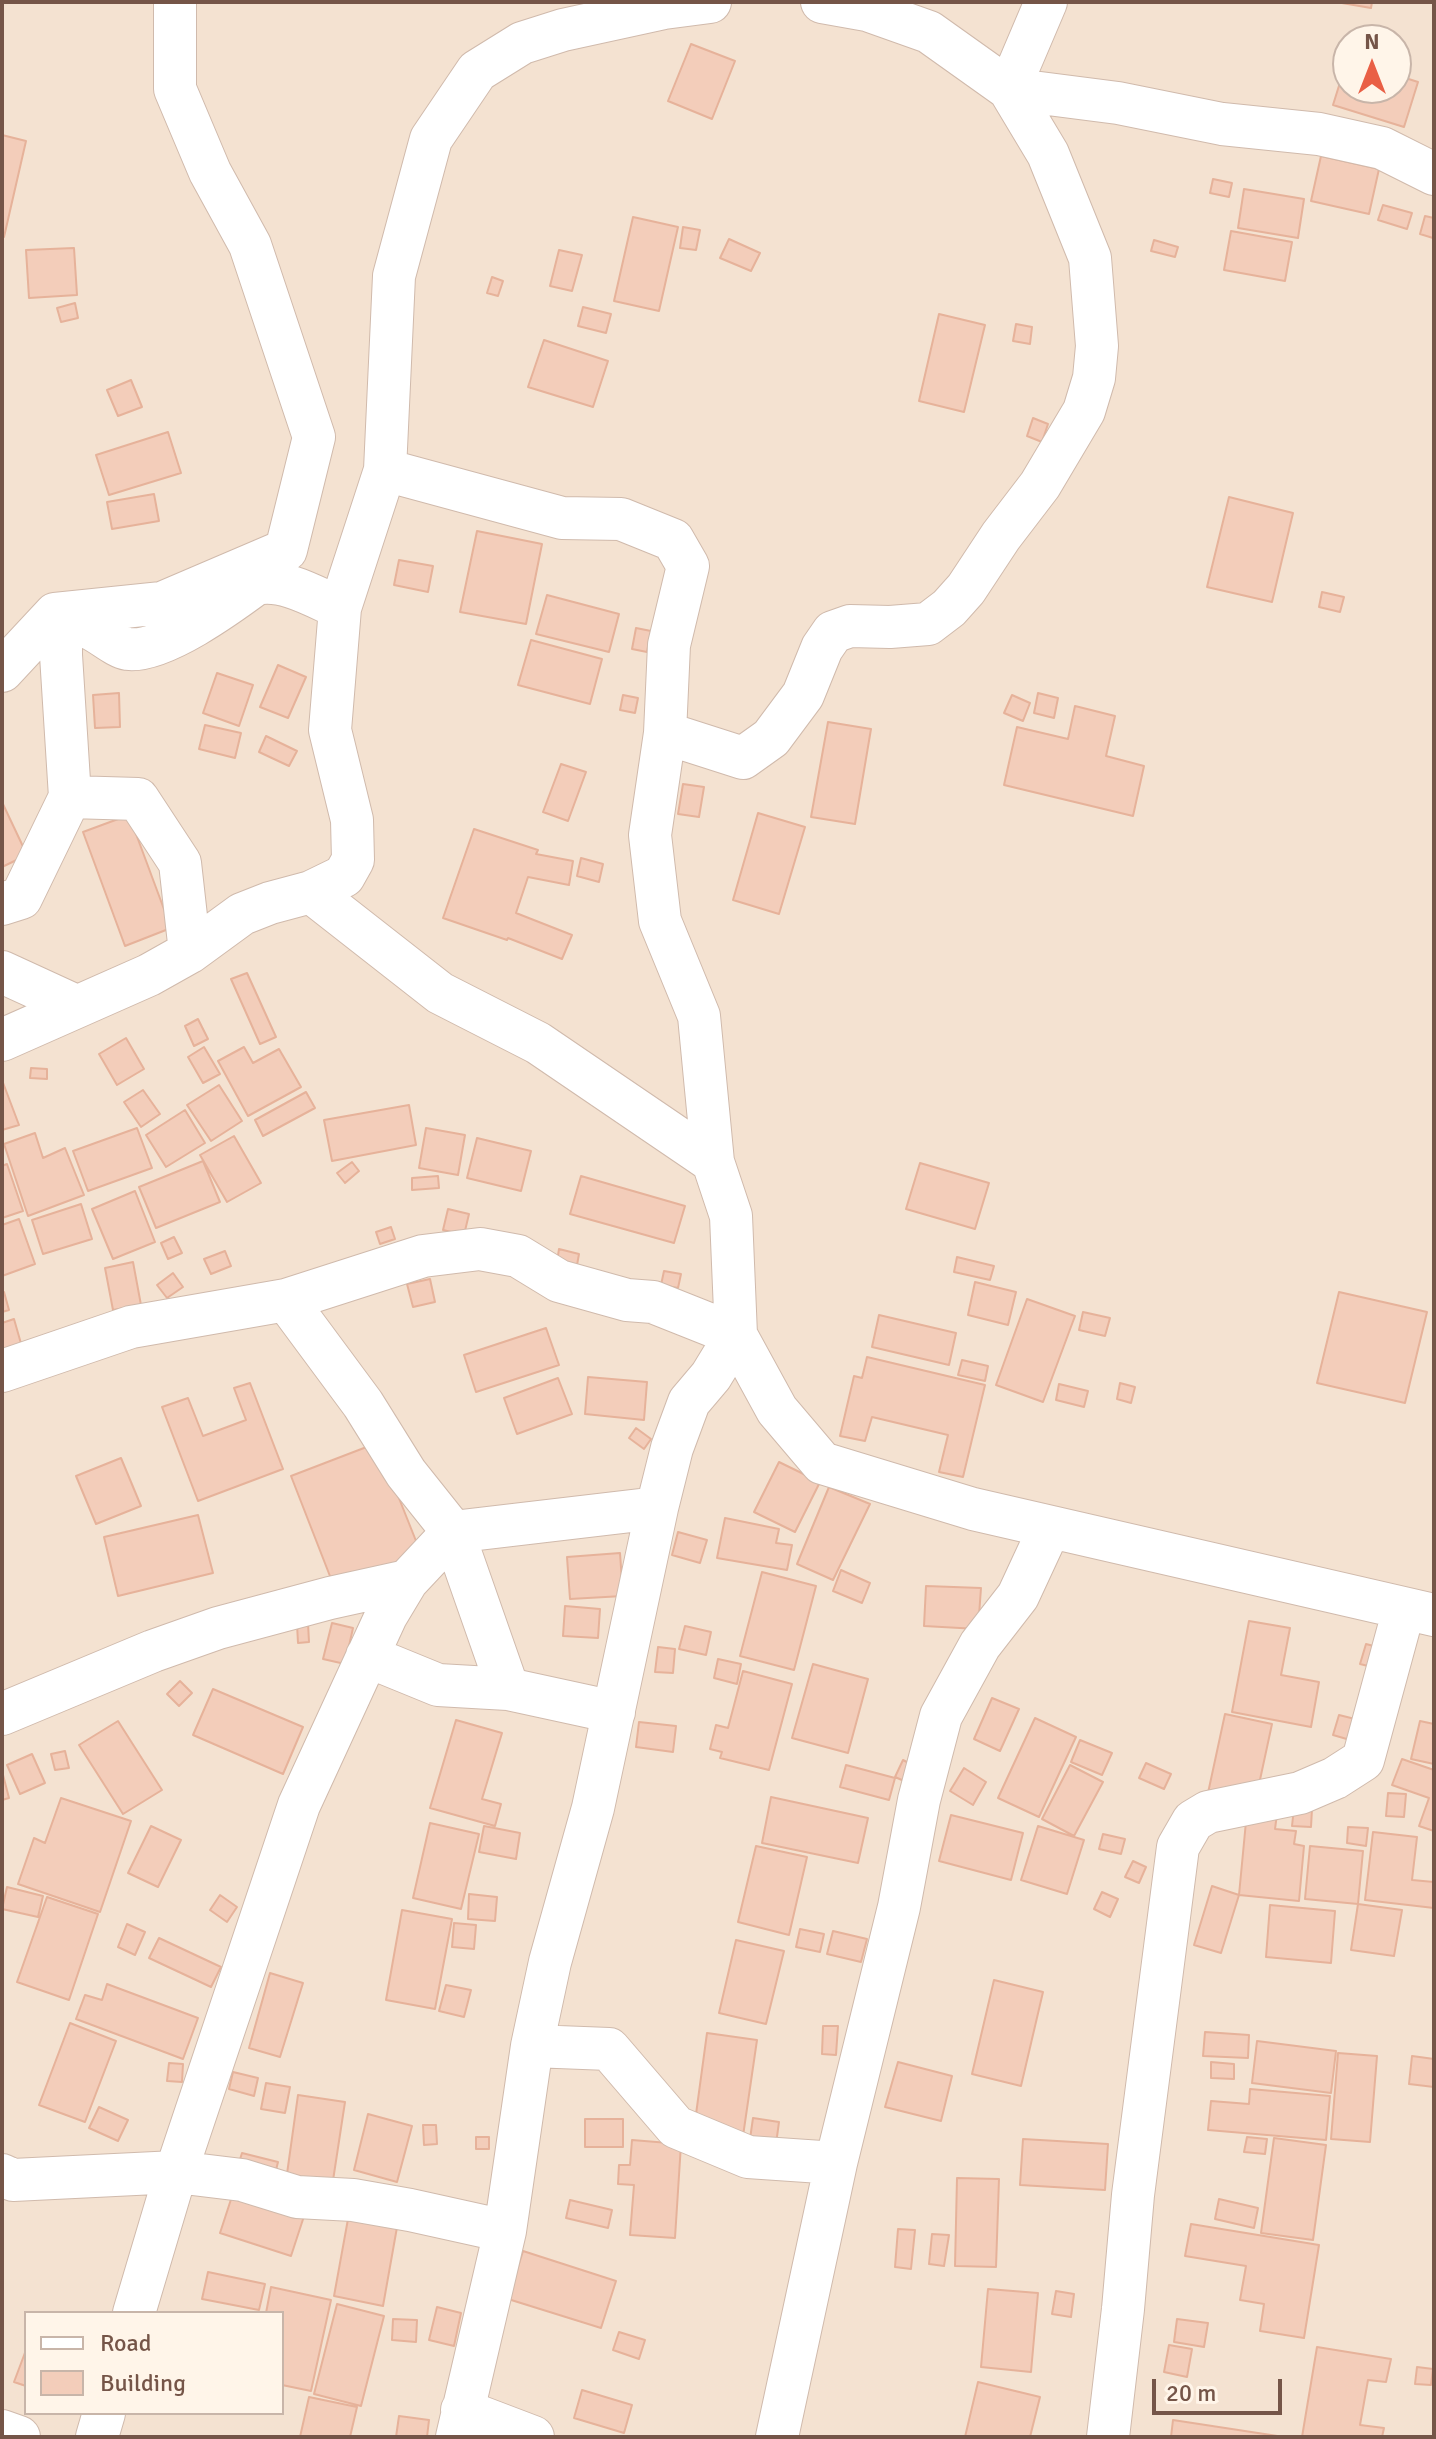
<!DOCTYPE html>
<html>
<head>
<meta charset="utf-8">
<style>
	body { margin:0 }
	#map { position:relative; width:1436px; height:2439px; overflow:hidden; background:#fdf1e3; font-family:Signika,sans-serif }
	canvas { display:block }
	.frame { position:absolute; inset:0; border:4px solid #755548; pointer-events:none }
	.legend { position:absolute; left:24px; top:2311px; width:260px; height:104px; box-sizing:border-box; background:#fff5e9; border:2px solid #c8b5a9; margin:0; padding:10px 14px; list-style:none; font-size:24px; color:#755548 }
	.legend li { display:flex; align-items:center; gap:16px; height:40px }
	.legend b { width:40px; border:2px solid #c8b5a9 }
	.north { position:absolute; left:1332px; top:24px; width:80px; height:80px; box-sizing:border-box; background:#fff5e9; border:2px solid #c8b5a9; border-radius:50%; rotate:0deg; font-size:22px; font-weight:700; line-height:32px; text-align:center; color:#755548 }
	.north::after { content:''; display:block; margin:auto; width:28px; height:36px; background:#e95f45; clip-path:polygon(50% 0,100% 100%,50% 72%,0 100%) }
	.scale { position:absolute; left:1152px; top:2379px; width:130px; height:36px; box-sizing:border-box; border:4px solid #755548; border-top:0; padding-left:10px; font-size:24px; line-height:28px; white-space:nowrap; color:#755548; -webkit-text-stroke:6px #fff5e9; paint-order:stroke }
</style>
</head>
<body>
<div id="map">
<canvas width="1436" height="2439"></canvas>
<div class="frame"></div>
<ul class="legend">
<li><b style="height:10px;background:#fff"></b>Road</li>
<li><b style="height:22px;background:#f3cdba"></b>Building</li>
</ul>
<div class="north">N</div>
<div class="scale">20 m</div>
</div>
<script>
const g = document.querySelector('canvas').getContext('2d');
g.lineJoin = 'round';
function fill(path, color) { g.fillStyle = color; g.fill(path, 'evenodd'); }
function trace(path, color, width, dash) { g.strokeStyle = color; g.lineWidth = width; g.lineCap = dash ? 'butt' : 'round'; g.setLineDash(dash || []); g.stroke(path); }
fill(new Path2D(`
	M2,2H1434V2437H2ZM1348,40H1396V88H1348ZM26,2313H282V2413H26Z`), '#f4e2d1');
const building = new Path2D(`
	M1336,2H1372L1371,8Z
	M691,44L735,61L712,119L668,101Z
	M1347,60L1348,88H1396V75L1418,82L1404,127L1333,105Z
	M2,135L26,141L4,237L2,236Z
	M1321,156L1379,169L1369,214L1311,201Z
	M1213,179L1232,183L1229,197L1210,193Z
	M1244,189L1304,199L1298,238L1238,228Z
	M1383,205L1412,213L1407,229L1378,220Z
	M1425,216L1434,218L1433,238L1420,234Z
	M633,217L678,227L659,311L614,301Z
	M683,227L700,230L696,250L680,248Z
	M1231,231L1292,242L1285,281L1224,270Z
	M729,239L760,253L751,271L720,258Z
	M1154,240L1178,247L1175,257L1151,251Z
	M74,248L77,295L29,298L26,250Z
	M559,250L582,255L572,291L550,286Z
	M492,277L503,281L498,296L487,293Z
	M75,303L78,318L61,322L57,308Z
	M583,307L611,314L606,333L578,326Z
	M939,314L985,325L964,412L919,401Z
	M1016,324L1032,327L1030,344L1013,341Z
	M544,340L608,361L593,407L528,387Z
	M131,380L142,407L118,416L107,390Z
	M1033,418L1048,424L1042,442L1027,436Z
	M168,432L181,473L109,495L96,455Z
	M154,494L159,521L112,529L107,502Z
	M1229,497L1293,513L1272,602L1207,587Z
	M477,531L542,544L526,624L460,612Z
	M399,560L433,566L428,592L394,585Z
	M1322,592L1344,597L1340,612L1319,607Z
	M547,595L619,614L609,652L536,634Z
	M636,628L651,631L647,652L632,649Z
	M531,640L602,659L590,704L518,685Z
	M278,665L306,677L288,718L260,707Z
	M217,673L253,685L239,726L203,713Z
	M119,693L120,727L95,728L93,695Z
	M1038,693L1058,698L1054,718L1034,713Z
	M623,695L638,698L635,713L620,710Z
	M1012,695L1030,703L1023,721L1004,713Z
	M1075,706L1115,716L1106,756L1144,766L1133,816L1004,785L1017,727L1068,739Z
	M828,722L871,729L855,824L811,817Z
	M205,725L241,733L235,758L199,749Z
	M266,736L297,751L289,766L259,752Z
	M561,764L586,772L568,821L543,812Z
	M683,784L704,787L699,817L678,814Z
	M2,802L27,855L2,867Z
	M758,813L805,827L779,914L733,900Z
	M129,815L171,928L125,946L83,832Z
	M474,829L538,850L536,854L573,861L569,885L528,877L516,913L572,935L562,959L508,938L507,940L443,918Z
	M581,858L603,864L599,882L577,876Z
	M247,973L276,1037L260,1044L231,979Z
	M198,1019L208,1039L194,1046L185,1026Z
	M126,1038L144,1069L117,1085L99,1054Z
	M204,1047L220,1074L203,1083L188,1057Z
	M244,1047L253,1063L279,1049L301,1087L248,1116L218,1061Z
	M31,1068L47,1069V1079L30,1078Z
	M2,1080L19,1125L2,1130Z
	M219,1085L242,1121L211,1141L187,1105Z
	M143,1090L160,1114L141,1127L124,1102Z
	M306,1092L315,1108L263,1136L255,1120Z
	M409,1105L416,1145L332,1161L324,1120Z
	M185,1110L205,1143L166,1167L146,1135Z
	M137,1128L152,1168L88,1191L73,1151Z
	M426,1128L465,1135L458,1175L419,1168Z
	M35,1133L43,1158L65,1148L84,1195L28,1216L4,1144Z
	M234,1136L261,1183L227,1202L200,1155Z
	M477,1138L531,1151L521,1191L467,1178Z
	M203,1161L220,1202L156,1228L139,1187Z
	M352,1162L359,1171L345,1183L337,1173Z
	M920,1163L989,1183L975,1229L906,1209Z
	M7,1164L23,1211L2,1218V1166Z
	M438,1176L439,1188L412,1190V1178Z
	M581,1176L685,1206L674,1243L570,1214Z
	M135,1191L155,1242L113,1259L92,1209Z
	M81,1204L92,1239L43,1254L32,1220Z
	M448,1209L469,1214L464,1235L443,1230Z
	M19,1219L35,1264L2,1276V1225Z
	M391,1227L395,1239L380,1244L376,1232Z
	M174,1237L182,1253L168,1259L161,1243Z
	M559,1249L579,1254L577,1265L557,1262Z
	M225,1251L231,1266L211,1274L204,1259Z
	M957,1257L994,1266L990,1280L954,1272Z
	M133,1262L141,1305L113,1310L105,1268Z
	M664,1271L681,1274L678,1288L661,1285Z
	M173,1273L183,1287L167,1298L157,1285Z
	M430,1279L435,1302L413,1307L407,1284Z
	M975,1282L1016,1292L1008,1325L968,1315Z
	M4,1292L9,1310L2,1312V1293Z
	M1339,1292L1427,1312L1405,1403L1317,1383Z
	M1027,1299L1075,1316L1043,1402L996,1385Z
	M1083,1312L1110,1318L1105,1336L1079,1330Z
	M879,1315L956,1333L949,1365L872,1347Z
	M14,1319L22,1347L2,1354V1323Z
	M546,1328L559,1365L476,1392L464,1355Z
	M867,1357L985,1385L963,1477L939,1472L948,1435L872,1417L865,1441L840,1436L854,1376L862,1378Z
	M962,1360L988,1366L985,1381L958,1375Z
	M588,1377L647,1382L644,1420L585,1414Z
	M558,1378L572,1414L517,1434L504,1398Z
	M250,1383L283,1469L198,1501L162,1407L188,1398L203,1436L246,1420L234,1388Z
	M1120,1383L1135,1387L1131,1403L1117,1399Z
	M1059,1384L1088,1391L1084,1407L1056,1400Z
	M636,1428L651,1439L644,1449L629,1438Z
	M377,1443L422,1556L335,1589L291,1476Z
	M121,1458L141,1506L96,1524L76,1476Z
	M779,1462L820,1482L795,1532L754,1512Z
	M829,1487L870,1504L833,1580L797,1564Z
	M198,1515L213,1573L118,1596L104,1537Z
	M725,1518L779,1529L776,1543L792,1545L787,1570L717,1558Z
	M678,1532L707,1540L700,1563L672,1555Z
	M620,1553L623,1596L570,1599L567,1557Z
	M841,1570L870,1583L862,1603L833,1591Z
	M762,1572L816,1586L794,1670L740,1656Z
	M926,1586L981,1588L978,1629L924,1626Z
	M565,1606L600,1609L598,1638L563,1636Z
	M1249,1621L1290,1628L1281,1675L1319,1682L1311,1727L1232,1712Z
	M308,1623L309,1642L298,1643L297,1624Z
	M332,1623L353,1628L345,1664L323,1659Z
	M685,1626L711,1632L706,1655L679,1649Z
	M1366,1644L1385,1649L1380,1669L1360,1664Z
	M658,1647L675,1649L673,1673L655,1672Z
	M718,1659L741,1664L737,1684L714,1678Z
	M813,1664L868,1679L848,1753L792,1738Z
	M743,1671L792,1684L769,1770L720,1758L722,1752L710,1749L716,1725L728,1728Z
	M180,1681L192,1693L179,1706L167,1694Z
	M213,1689L303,1727L283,1774L193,1735Z
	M992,1698L1019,1709L1000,1751L974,1739Z
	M1225,1714L1272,1724L1255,1803L1208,1793Z
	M1339,1715L1363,1721L1357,1742L1333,1735Z
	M1035,1718L1076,1737L1039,1817L998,1798Z
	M456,1720L502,1733L482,1799L501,1804L495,1826L430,1808Z
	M118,1721L162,1790L123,1814L79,1745Z
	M1420,1721L1434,1724V1764L1411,1759Z
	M639,1722L676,1726L673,1752L636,1747Z
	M1080,1740L1112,1753L1102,1775L1071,1762Z
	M65,1751L69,1768L55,1770L51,1754Z
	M32,1754L45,1783L20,1794L7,1765Z
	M1402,1759L1434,1770V1831L1419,1826L1429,1798L1392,1785Z
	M903,1760L918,1768L911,1784L895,1777Z
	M1146,1763L1171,1774L1164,1789L1139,1778Z
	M846,1765L895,1778L889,1800L840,1787Z
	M1070,1765L1103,1782L1074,1836L1042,1819Z
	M964,1768L986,1782L973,1805L950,1791Z
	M2,1771L9,1798L2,1800Z
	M1388,1793L1406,1794L1404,1817L1386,1816Z
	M771,1797L868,1818L858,1863L762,1843Z
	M61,1798L131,1821L100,1912L18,1884L34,1838L45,1843Z
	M1294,1808L1312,1809L1311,1827L1292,1826Z
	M1247,1811L1277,1814L1275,1829L1296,1831L1294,1844L1304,1846L1299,1901L1239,1895Z
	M951,1815L1023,1833L1011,1880L939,1861Z
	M430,1823L479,1834L461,1909L413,1898Z
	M151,1826L181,1840L158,1887L128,1873Z
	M484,1826L520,1833L516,1859L479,1852Z
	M1038,1826L1084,1840L1067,1894L1021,1880Z
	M1348,1827L1368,1828L1366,1846L1347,1843Z
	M1373,1832L1417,1837L1412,1880L1434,1882V1908L1365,1900Z
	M1103,1834L1125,1839L1121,1854L1099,1849Z
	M756,1846L807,1857L789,1935L738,1922Z
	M1310,1846L1363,1851L1358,1904L1305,1899Z
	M1133,1861L1146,1867L1139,1883L1125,1877Z
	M1212,1886L1239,1895L1221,1953L1194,1945Z
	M7,1887L43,1896L38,1917L2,1909Z
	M1102,1892L1118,1899L1110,1917L1094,1909Z
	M469,1894L497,1897L495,1921L468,1919Z
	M220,1895L237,1907L227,1922L210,1910Z
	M47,1897L98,1914L69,2000L17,1982Z
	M1358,1904L1402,1910L1394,1956L1351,1950Z
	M1270,1905L1335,1911L1331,1963L1266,1957Z
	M402,1910L452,1919L435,2009L386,2000Z
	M454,1923L476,1925L474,1949L452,1947Z
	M127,1924L145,1932L135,1955L118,1947Z
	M800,1929L824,1934L820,1952L796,1947Z
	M833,1931L867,1939L861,1962L827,1954Z
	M159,1938L221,1967L211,1987L149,1958Z
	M736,1940L784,1951L766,2024L719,2013Z
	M270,1973L303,1983L280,2057L249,2048Z
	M994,1980L1043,1992L1021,2086L972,2074Z
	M107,1984L198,2018L183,2059L76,2019L85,1995L102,2000Z
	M446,1985L471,1990L464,2017L439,2011Z
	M70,2023L116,2041L85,2122L39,2105Z
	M823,2026H838L836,2055L822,2054Z
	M1205,2032L1249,2035L1248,2058L1203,2056Z
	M707,2033L757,2040L743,2136L694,2129Z
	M1257,2041L1336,2051L1331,2093L1252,2083Z
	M1338,2053L1377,2056L1370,2142L1331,2139Z
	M1412,2056L1434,2059V2087L1409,2084Z
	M898,2062L952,2076L941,2121L885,2107Z
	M1211,2062L1234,2064V2079L1211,2078Z
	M169,2063L183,2064L182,2082L167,2081Z
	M233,2072L258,2078L254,2096L229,2089Z
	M266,2083L290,2087L285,2113L261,2109Z
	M1250,2089L1330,2096L1326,2140L1208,2130L1211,2101L1249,2104Z
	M298,2095L345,2102L332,2187L286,2181Z
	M99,2107L128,2120L118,2141L89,2128Z
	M368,2114L412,2126L397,2182L354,2170Z
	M753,2118L779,2122L776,2144L750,2139Z
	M585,2119H623V2147H585Z
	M423,2125H436L437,2144L424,2145Z
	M476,2137H489V2149H476Z
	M1247,2137L1267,2139L1265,2154L1244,2152Z
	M1274,2138L1326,2145L1313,2240L1261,2233Z
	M1023,2139L1108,2144L1105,2190L1020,2185Z
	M632,2140L681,2144L675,2238L630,2235L634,2185L618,2184L619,2165H630Z
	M242,2153L278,2162L273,2182L236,2172Z
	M957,2178L999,2179L996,2267L955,2266Z
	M236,2184L307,2207L291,2256L220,2233Z
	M1219,2199L1258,2208L1254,2228L1215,2219Z
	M570,2200L612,2210L608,2228L566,2218Z
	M350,2208L399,2216L383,2306L334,2296Z
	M1191,2224L1319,2245L1304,2338L1260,2331L1264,2304L1240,2300L1246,2266L1185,2256Z
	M898,2229L915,2230L911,2269L895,2267Z
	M932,2234L949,2235L944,2266L929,2264Z
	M523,2251L616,2281L601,2328L508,2299Z
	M208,2272L265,2284L259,2310L202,2299Z
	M271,2287L331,2300L311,2391L282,2385V2313H266Z
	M988,2289L1038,2293L1031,2372L981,2367Z
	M1056,2291L1074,2294L1071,2317L1052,2314Z
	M337,2304L384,2316L361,2406L314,2394Z
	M437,2307L461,2313L454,2346L429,2340Z
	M393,2319L417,2320L416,2342L392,2340Z
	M1177,2319L1208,2323L1204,2347L1174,2342Z
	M619,2332L645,2340L639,2359L613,2350Z
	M1169,2345L1192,2349L1187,2377L1164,2372Z
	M1317,2347L1391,2359L1386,2382L1368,2380L1360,2425L1384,2428L1382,2437H1302Z
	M26,2350V2386L14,2382Z
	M1417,2367L1433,2369L1431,2385L1415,2384Z
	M978,2382L1040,2397L1030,2437H965Z
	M582,2390L632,2405L624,2433L574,2418Z
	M309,2397L357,2407L350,2437H300Z
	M399,2416L429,2420L427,2437H396Z
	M1173,2420L1284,2437H1171Z`);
fill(building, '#f3cdba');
trace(building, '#e6b29a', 2);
const minor = new Path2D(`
	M1046,2L1009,89L1118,103L1222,124L1319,134L1382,148L1434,174
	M2,671L55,614L162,603L286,550L314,437L250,245L210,172L175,89V2
	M665,733L743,758L771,738L803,695L822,648L833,632L850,626L890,627L928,624L949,608L966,589L1001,536L1040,485L1084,411L1094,378L1097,346L1090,258L1048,154L1009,89L929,32L867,10L822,2
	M311,892L440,993L538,1043L713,1162
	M2,904L21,898L70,797
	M190,952L180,863L138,799L70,797L61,655C61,646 60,632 71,627C90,619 110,646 128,649C162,653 229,604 256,584C284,578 315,597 340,608
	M2,972L76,1006
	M2,1040L149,975L190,952L242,914L270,903L311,892L344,876L353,860L352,820L330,730L340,608L385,470L394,276L431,139L477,71L522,43L563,30L664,8L710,2
	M286,1300L363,1404L406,1473L453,1532L508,1689L614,1712
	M2,1371L131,1327L286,1300L423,1256L480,1249L518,1256L559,1281L627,1300L653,1302L736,1335L777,1410L822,1463L973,1509L1434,1615
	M367,1656L438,1685L508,1689
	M2,1714L153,1651L218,1628L330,1598L407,1581L453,1532L657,1508L672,1448L689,1402L711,1376L736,1335L731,1216L713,1162L699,1016L660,921L650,835L665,733L669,645L688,566L673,540L621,519L562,518L385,470
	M532,2046L609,2049L676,2127L748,2157L836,2163
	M2,2175L13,2180L176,2172L242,2180L297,2197L353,2200L410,2210L505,2231
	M134,2313L176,2172L299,1805L386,1616L407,1581
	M462,2410L533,2437
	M2,2431L19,2437
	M97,2437L104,2413
	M457,2437L505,2231L532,2046L550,1962L593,1808L657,1508
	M777,2437L836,2163L899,1907L919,1800L941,1716L980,1645L1018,1596L1050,1527
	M1108,2437L1123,2309L1133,2195L1178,1847L1193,1821L1208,1812L1300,1793L1335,1778L1363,1760L1404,1609`);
trace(minor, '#d0baac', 44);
trace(minor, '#fff', 42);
</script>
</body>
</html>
